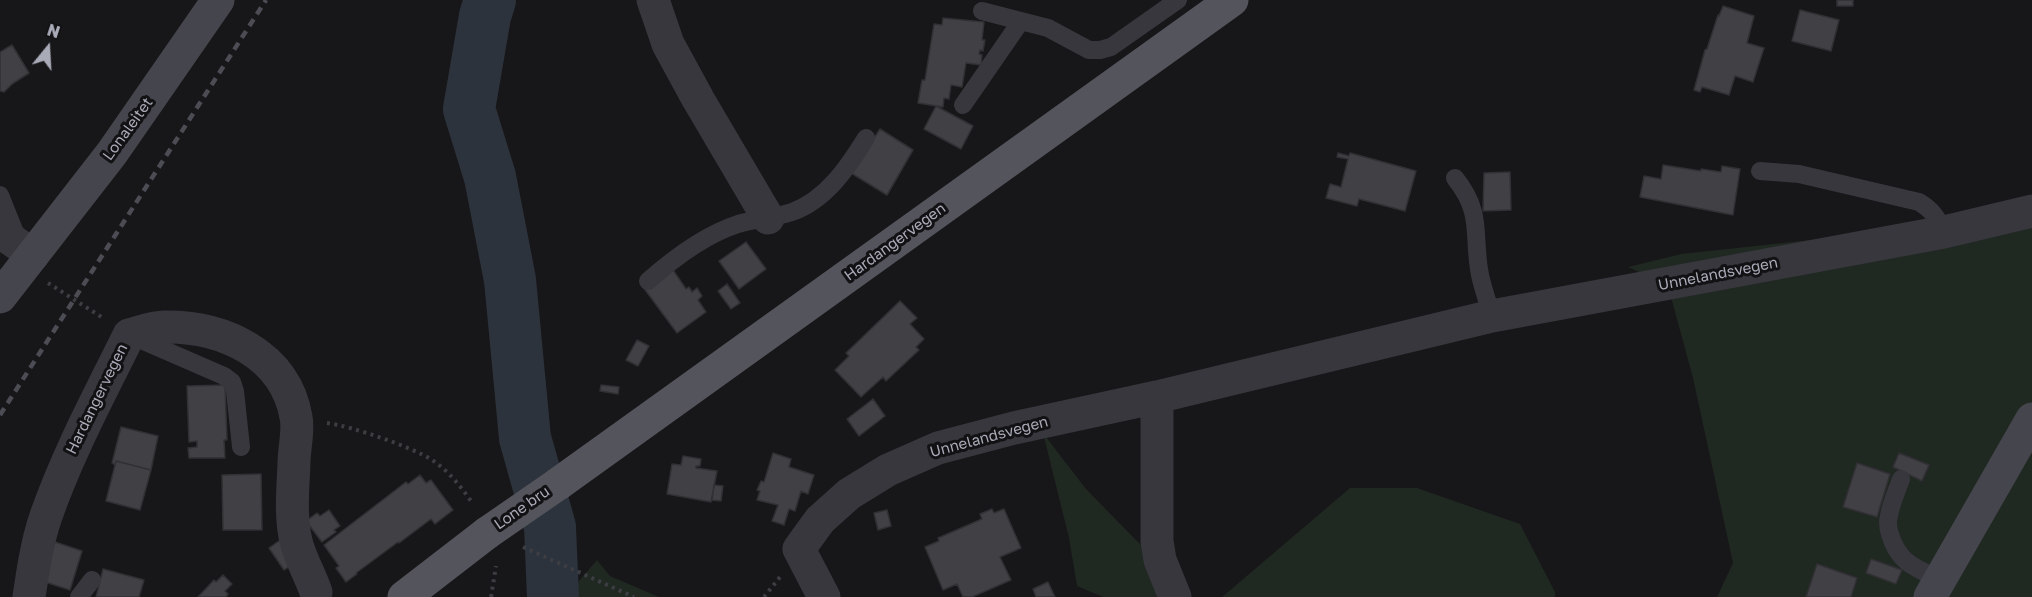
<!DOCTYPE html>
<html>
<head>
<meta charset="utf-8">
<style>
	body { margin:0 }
	#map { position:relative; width:2032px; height:597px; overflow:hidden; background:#171618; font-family:"Golos Text",sans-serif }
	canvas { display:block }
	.north { position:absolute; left:18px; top:18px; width:60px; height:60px; -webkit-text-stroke:4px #121113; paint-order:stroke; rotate:18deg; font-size:16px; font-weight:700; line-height:24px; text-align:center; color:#a9abb8 }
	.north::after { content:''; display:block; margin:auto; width:21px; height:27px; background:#a9abb8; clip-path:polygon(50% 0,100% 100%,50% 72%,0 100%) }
</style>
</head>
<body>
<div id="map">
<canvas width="2032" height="597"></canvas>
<div class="north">N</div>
</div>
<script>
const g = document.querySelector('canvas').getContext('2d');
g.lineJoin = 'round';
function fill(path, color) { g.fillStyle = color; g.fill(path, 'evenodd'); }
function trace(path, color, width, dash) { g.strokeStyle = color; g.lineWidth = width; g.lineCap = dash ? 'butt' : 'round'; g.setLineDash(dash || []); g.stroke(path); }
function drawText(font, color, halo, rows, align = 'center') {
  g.font = font + ' "Golos Text",sans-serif'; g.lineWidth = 6; g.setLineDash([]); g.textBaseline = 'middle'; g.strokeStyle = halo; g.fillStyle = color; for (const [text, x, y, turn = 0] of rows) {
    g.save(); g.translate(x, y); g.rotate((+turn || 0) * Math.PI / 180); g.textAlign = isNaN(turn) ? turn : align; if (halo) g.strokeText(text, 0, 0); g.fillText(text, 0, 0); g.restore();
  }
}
fill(new Path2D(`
	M2032,216V597H1717L1733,563L1693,378L1668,286L1628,267L1681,254Z
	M1043,433L1086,489L1192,597H1103L1077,586L1069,538Z
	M1350,488H1417L1520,524L1555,592V597H1222Z
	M597,560L610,576L659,597H565Z`), '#202822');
trace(new Path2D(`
	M490,0L485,16L469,109L490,177L510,280L525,438L550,527L553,597`), '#2d333c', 52);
const building = new Path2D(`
	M1837,0H1853V6H1837Z
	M1723,6L1754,16L1747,43L1764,48L1753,82L1735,76L1729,95L1702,87L1700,92L1694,90L1705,50L1707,49L1718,15L1719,16Z
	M1800,10L1839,20L1831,51L1792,41Z
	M943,18L984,22L982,40H985L983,51L980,50L979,54L982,55L981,65L966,63L962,87L951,85L949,99L944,98L943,107L918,103L922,80H925L934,24L942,25Z
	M12,45L29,73L12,84L4,92L0,91V52Z
	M936,106L973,126L961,149L924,129Z
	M880,129L913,150L887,195L851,173Z
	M1338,153L1349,156L1350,153L1416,171L1405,211L1359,199L1357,206L1326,198L1330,184L1341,187L1348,159L1337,157Z
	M1663,165L1701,171V169L1721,172L1722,166L1740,169L1733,215L1640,197L1644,176L1661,179Z
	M1510,172L1511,210L1483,211L1484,173Z
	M746,242L766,269L739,289L719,261Z
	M671,267L686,289L689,287L692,292L697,288L702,296L698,300L706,312L677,333L643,287Z
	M727,284L740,303L731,309L718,291Z
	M900,301L917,318L910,324L924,339L916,347L919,350L886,381L883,377L861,397L835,370L849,356L846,353Z
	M637,340L649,346L638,366L626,360Z
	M225,385L227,440H224L225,458H189L188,448L197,447V441L189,442L187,386Z
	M601,385L619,387L618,394L600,391Z
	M873,399L885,416L859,436L847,419Z
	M121,427L158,436L151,470L116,461L115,465L112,463Z
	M773,453L791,459L789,467L814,475L808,494L801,491L795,511L789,509L784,525L772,521L778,505L757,500L760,491L757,490L761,481L764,482Z
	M1899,453L1929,465L1922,481L1893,467Z
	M683,456L701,459L700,466H696V468L717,471L711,502L667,494L672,464L681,465Z
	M116,461L151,470L140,510L106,501Z
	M1857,463L1890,474L1877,517L1843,507Z
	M261,474L262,530H223L222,475Z
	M420,475L426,483L431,480L453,510L435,524L431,519L399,543L398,542L356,573L357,574L346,582L336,568L339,566L324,545L406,482L408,484Z
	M714,485L723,486L721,501L712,500Z
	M992,509L994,513L1004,509L1021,548L1000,557L1011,580L972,597H963L957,584L943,590L925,547L939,541L938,538L982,519L980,514Z
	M329,510L340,526L334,530L336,532L322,542L306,521L317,513L320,516Z
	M887,510L891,526L878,530L874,513Z
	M283,538L299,560L284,570L269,548Z
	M55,542L82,551L70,590L42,581Z
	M1871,559L1902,570L1896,584L1866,573Z
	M1817,564L1857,578L1851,597H1806Z
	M103,569L144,580L139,597H96Z
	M223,575L232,584L225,591L228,594L226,597H198L214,580L216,582Z
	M1048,582L1055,597H1036L1033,589Z`);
fill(building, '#414045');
trace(building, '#313034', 1.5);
trace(new Path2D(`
	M48,283L103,318
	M327,423C351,426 412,447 432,460C449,471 462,488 473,504
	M523,547L634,597
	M491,597L496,566
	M764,597L780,577`), '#3d3e44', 4, [3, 4.5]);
trace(new Path2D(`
	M982,11L1048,28L1089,50H1100L1111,47L1178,0
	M963,105L1021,21
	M1760,171L1799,174L1919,202C1932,210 1937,217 1944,232
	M1455,178C1484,214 1472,235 1480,275C1483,289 1488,303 1492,316
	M0,195L18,240
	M648,281C674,258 704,235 738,224C756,219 774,218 792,212C826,200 848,167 866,138
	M132,336L224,376L232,382L235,391L241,447
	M1901,479C1897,491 1891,503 1889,516C1887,522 1888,528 1890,534C1898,563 1916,568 1941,580
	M79,597L92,580`), '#37373d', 18);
trace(new Path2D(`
	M653,0L668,44L698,99L768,218
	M0,232L33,255
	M1157,397V541L1160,560L1175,597
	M29,597C33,570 37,542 46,516C68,453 100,394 129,335C140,332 153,327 164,327C223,326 285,354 296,417C299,431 294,448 294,463C293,488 290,516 296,541C300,558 310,575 316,592
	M824,597L799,549L820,520L849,494L888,470L938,448L1014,428L1157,397L1492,316L1944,232L2032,211`), '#37373d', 33);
trace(new Path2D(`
	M0,297L112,153L218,0
	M1930,597L2032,419`), '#45464d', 33);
trace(new Path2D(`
	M558,484L1232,0
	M404,597L487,533`), '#53545c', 33);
trace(new Path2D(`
	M0,415L266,0`), '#4c4d54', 4.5, [8, 6]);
trace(new Path2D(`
	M487,533L558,484`), '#53545c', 33);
drawText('15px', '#a9abb8', '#121113', [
	["Lonaleitet",128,129,-54],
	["Hardangervegen",895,242,-36],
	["Unnelandsvegen",1718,274,-11],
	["Hardangervegen",97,399,-64],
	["Unnelandsvegen",989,437,-15],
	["Lone bru",522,508,-35]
]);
</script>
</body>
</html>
